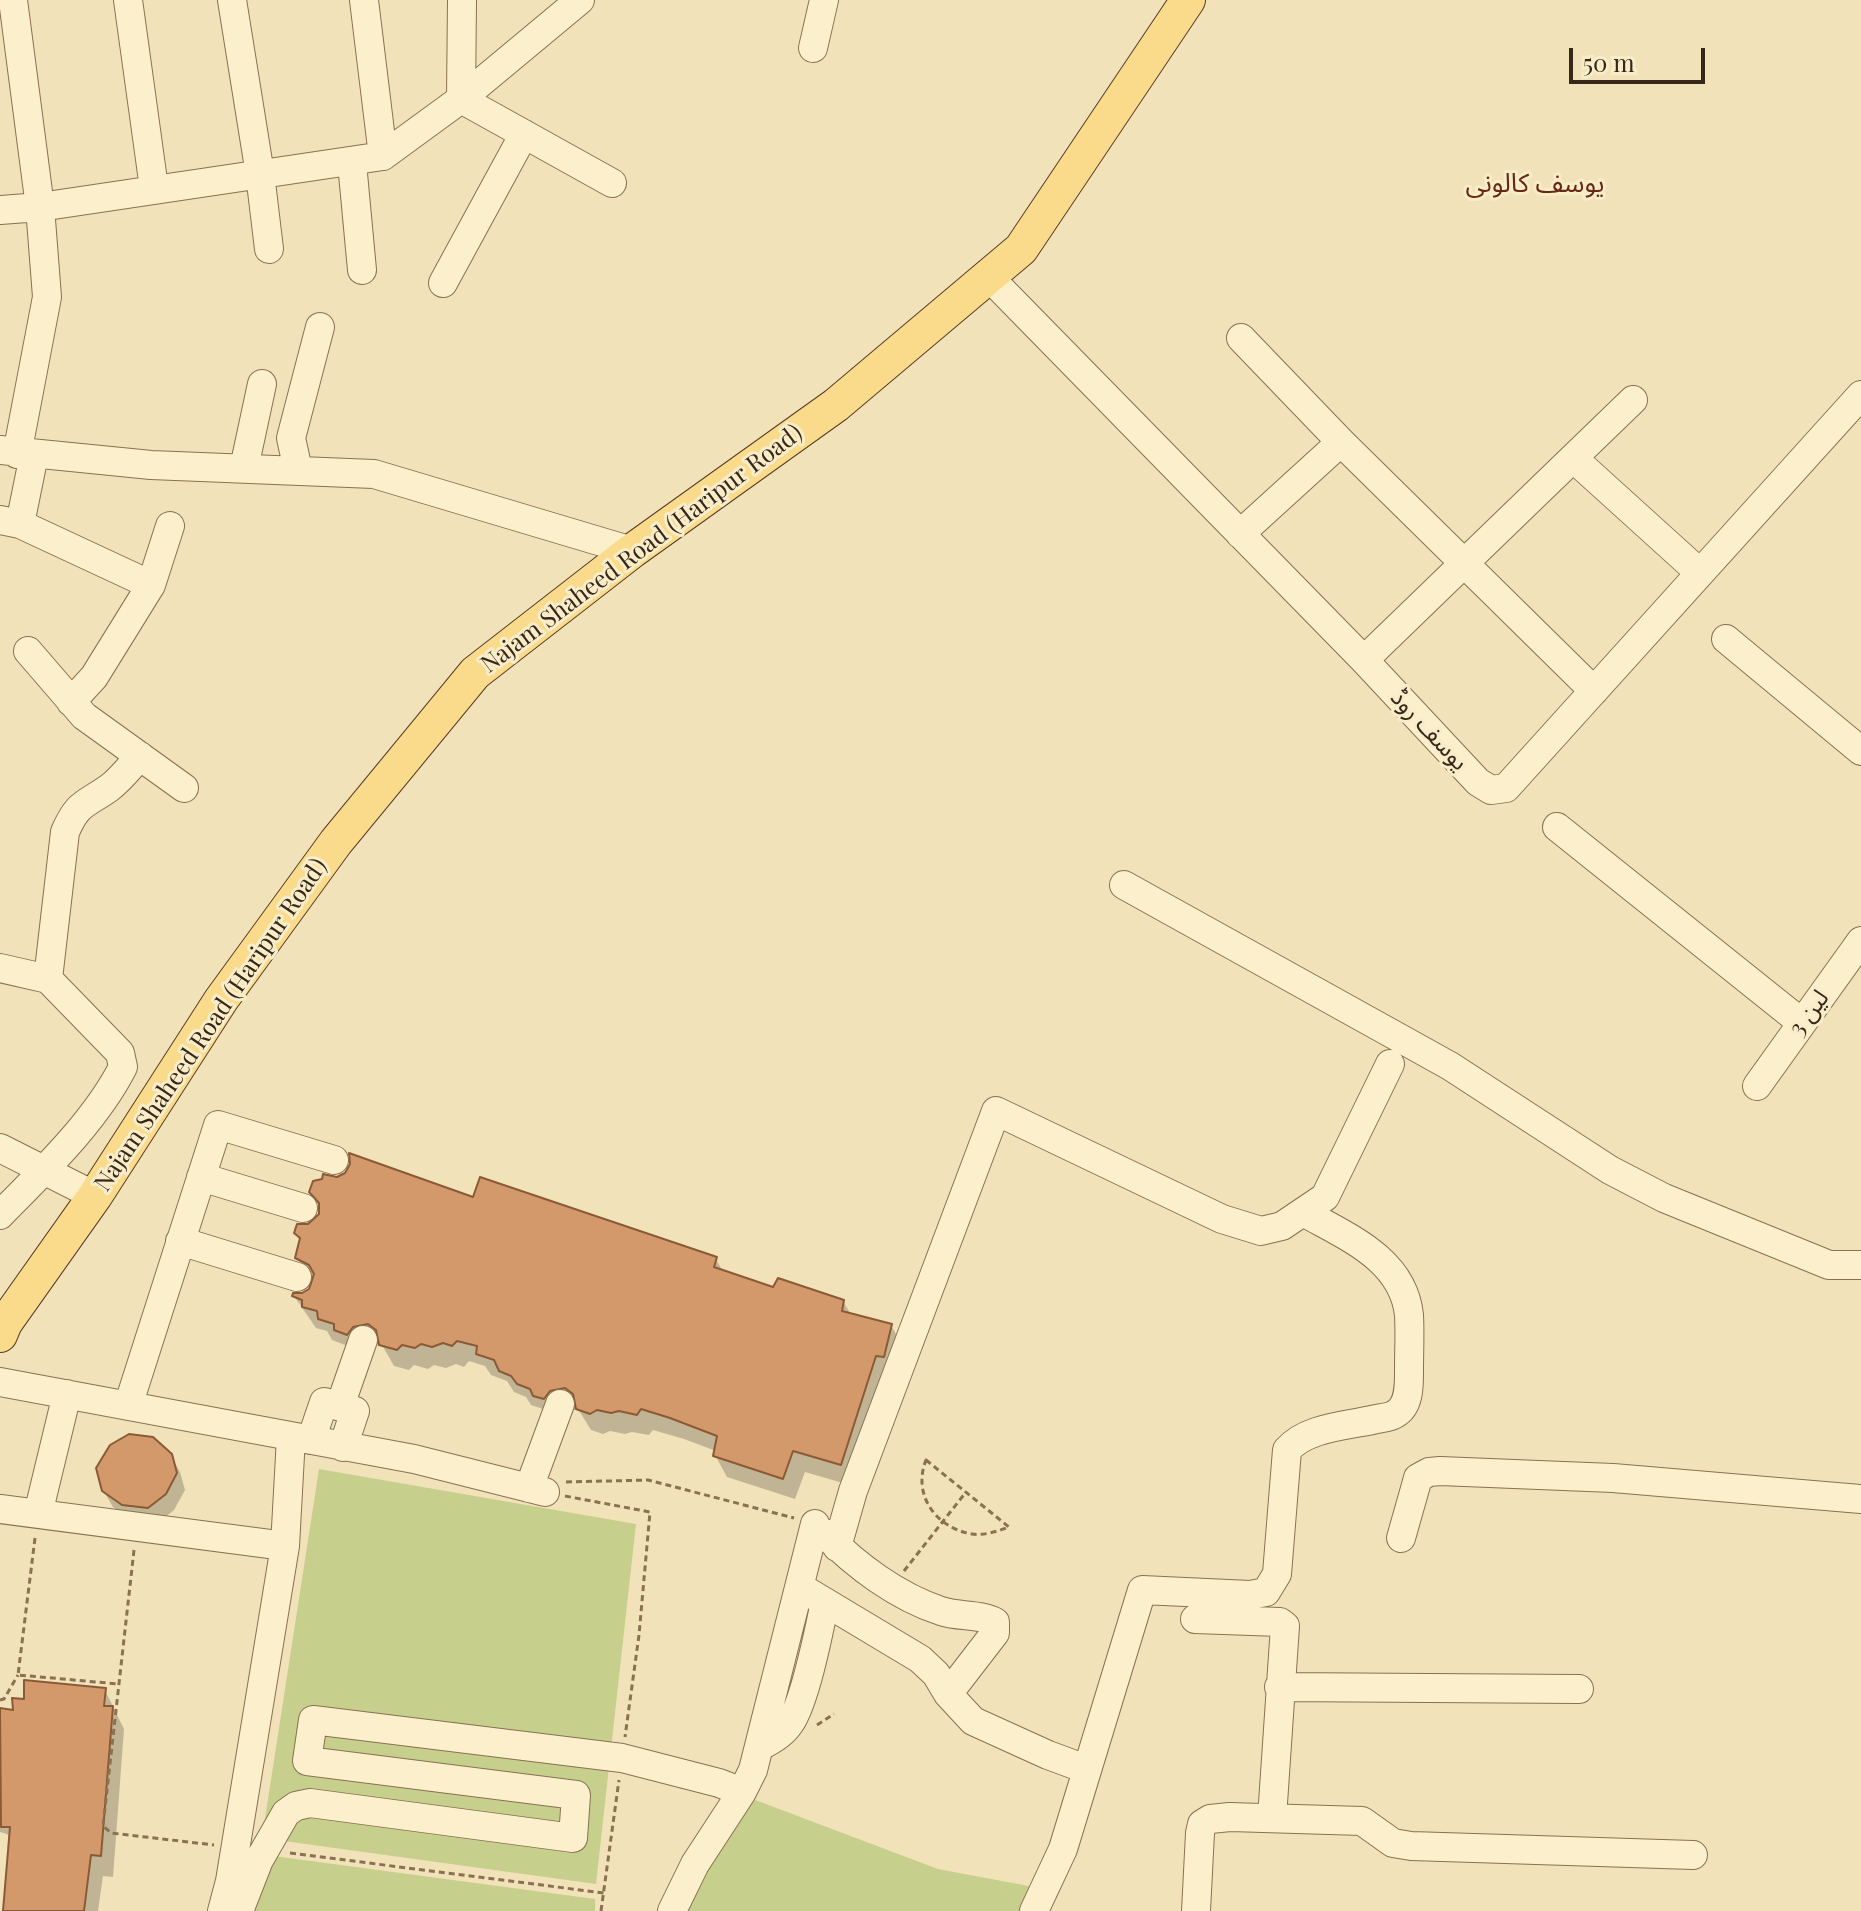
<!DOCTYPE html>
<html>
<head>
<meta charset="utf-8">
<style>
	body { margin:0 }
	#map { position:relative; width:1861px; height:1911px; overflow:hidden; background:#f2e2b9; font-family:"Playfair Display",serif }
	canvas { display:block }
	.scale { position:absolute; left:1569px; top:48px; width:136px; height:36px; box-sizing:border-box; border:4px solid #362819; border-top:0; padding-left:10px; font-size:24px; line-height:28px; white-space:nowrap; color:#362819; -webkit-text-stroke:6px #f8ecc9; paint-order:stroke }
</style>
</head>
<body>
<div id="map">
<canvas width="1861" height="1911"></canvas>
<div class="scale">50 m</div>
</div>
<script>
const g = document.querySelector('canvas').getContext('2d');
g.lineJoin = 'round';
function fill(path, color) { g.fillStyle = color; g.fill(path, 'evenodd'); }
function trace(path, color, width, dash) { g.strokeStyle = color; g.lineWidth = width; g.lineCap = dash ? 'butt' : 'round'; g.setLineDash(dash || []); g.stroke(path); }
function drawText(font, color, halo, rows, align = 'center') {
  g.font = font + ' "Playfair Display","Noto Sans Arabic",serif'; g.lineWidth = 6; g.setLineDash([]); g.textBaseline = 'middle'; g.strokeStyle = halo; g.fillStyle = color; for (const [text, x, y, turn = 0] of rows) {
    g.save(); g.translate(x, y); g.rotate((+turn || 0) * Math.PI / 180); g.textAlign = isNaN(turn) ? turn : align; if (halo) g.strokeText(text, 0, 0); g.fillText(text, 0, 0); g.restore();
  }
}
fill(new Path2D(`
	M319,1469L636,1524L596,1884L262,1838Z
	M750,1798L938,1869L1050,1890L1043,1911H679Z
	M251,1853L595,1899V1911H242Z`), '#c6d08c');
fill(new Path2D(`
	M311,1192L474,1200L716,1259L723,1272L774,1290L843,1301L851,1315L891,1325L903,1347L853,1486L805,1472L795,1499L727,1477L715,1455L716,1451L684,1439L653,1430L649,1435L632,1432L625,1434L610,1431L603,1434L591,1430L578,1409L548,1417L543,1409L531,1405L526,1397L514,1392L507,1381L491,1375L485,1366L469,1361L464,1367L456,1364L446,1368L434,1365L428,1369L414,1365L409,1370L394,1366L382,1345L372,1344L349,1351L345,1345L332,1340L327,1331L316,1328L294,1296L311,1290L314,1281L298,1257L301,1242L296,1233L321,1215V1209Z
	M170,1455L180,1472L185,1490L174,1510L157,1524L133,1521L113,1507L103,1490Z
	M105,1690L124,1729L113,1877L103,1876L98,1911H5L11,1840L7,1834L0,1832V1710L15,1712Z`), '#0003');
const building = new Path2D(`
	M349,1153L473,1197L480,1177L717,1257L714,1267L773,1287L778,1278L844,1300L842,1311L892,1324L884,1357L876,1356L841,1465L793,1451L783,1479L713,1456L717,1436L670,1418L641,1409L637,1415L619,1411L611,1413L597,1410L590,1414L576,1409L573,1394L565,1388L550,1391L544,1399L533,1396L530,1389L517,1384L511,1376L499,1371L494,1360L476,1354L477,1346L457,1341L452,1346L443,1343L432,1347L421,1344L415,1348L402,1345L397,1350L379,1345L376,1330L368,1324L353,1327L347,1335L334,1330V1324L318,1319L317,1311L302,1307V1300L292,1296L293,1293H302L309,1289L314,1274L309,1265L295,1258L300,1238L294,1233L297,1224H308L319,1214V1203L309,1192L313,1181L322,1179L323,1174L337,1177L345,1173L350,1164Z
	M129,1434L153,1437L172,1454L177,1473L166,1494L148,1508L122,1505L102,1491L96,1468L110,1445Z
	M24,1680L106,1688L104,1706H113L101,1856L91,1855L84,1911H3L10,1827H1L0,1708L13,1710L12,1698L24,1699Z`);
fill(building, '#d4996b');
trace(building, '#8a5a36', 2);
const minor = new Path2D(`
	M13,0L40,207L47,297L17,454
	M128,0L154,188
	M232,0L260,174L269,249
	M364,0L383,156
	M462,0L461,99L612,183
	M813,48L824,0
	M352,163L362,270
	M0,210L40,207L383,156L461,99L580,0
	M989,277L1364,660L1478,782L1491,790L1506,788L1861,395
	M443,283L524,134
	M1241,338L1341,442L1594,691
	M0,450L151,465L374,474L632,551
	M1573,458L1700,573
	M244,468L262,384
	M298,470L291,438L320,327
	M0,520L20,524L151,585
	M20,524L34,455
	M1240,534L1341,442
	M1726,639L1861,751
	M28,651L84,716L184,788
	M1364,660L1633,400
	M71,702L94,677L151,585L170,526
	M1557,827L1802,1023
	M1124,885L1450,1066L1610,1170L1664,1198L1829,1265H1861
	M0,968L48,979L120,1053L123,1067C95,1122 43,1171 0,1215
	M48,979L65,832C78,802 85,805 109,788C120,780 130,767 140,756
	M1757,1086L1861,941
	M0,1148L95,1196
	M201,1177L303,1208
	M180,1241L297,1277
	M0,1382L414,1459L545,1492
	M128,1406L218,1125L334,1160
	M340,1406L363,1340
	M311,1440L324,1402L355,1411L343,1447
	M529,1488L560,1404
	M0,1509L285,1546
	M38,1514L67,1394
	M824,1533C856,1566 898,1597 941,1611C958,1617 982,1614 995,1622V1633L948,1694
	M1401,1538L1418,1478L1429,1472L1440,1471L1613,1478L1861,1499
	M837,1547L853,1491L996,1111L1222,1219L1261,1231L1282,1226L1325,1197L1390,1064
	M800,1587L920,1659L936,1674L948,1694L973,1721L1048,1755L1086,1769
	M1195,1619L1280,1622L1285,1626L1272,1818
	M1279,1687L1579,1689
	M760,1746C771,1741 783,1734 790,1723C805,1702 819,1631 825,1602
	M222,1911L230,1881L285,1546L291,1437
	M239,1911L259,1860L286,1813L296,1806L310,1803L573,1838L576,1795L307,1761L313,1720L622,1758L719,1783L742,1792
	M672,1911L695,1864L742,1792L753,1770L815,1524
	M1034,1911L1063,1849L1142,1590L1250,1595L1266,1592L1277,1574L1287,1450C1306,1428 1344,1426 1372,1420C1379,1418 1389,1418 1395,1414C1410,1406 1409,1384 1409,1370C1409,1352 1410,1333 1409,1315C1403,1259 1347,1237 1305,1213
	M1196,1911L1200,1833L1202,1824L1210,1819L1230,1817L1362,1821L1393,1843L1411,1846L1693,1855`);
const major = new Path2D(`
	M0,1335L5,1323L95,1196L221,1000L336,842L475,673L632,551L836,405L1021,249L1188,0`);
trace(minor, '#897152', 30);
trace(major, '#563e28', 36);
trace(new Path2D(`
	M926,1460L1009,1527C998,1531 984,1536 972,1534C936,1528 912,1495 926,1460Z
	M566,1482L648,1480L794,1518
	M565,1496L650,1512L639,1635L625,1737
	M35,1538L18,1675L119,1684
	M134,1550L103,1826L111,1833L214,1845
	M904,1571L966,1492
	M0,1700L4,1699L18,1675
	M817,1725L834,1714
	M290,1853L604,1893
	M601,1911L619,1780`), '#897152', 3, [6, 4]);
trace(minor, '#fcefcc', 28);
trace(major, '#fadb8b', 34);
drawText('24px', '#362819', '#f8ecc9', [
	["Najam Shaheed Road (Haripur Road)",642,549,-37],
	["یوسف روڈ",1429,730,47],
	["لین 3",1809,1013,-54],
	["Najam Shaheed Road (Haripur Road)",211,1025,-56]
]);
drawText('26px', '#672814', '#f8ecc9', [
	["یوسف کالونی",1535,184]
]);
</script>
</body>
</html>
